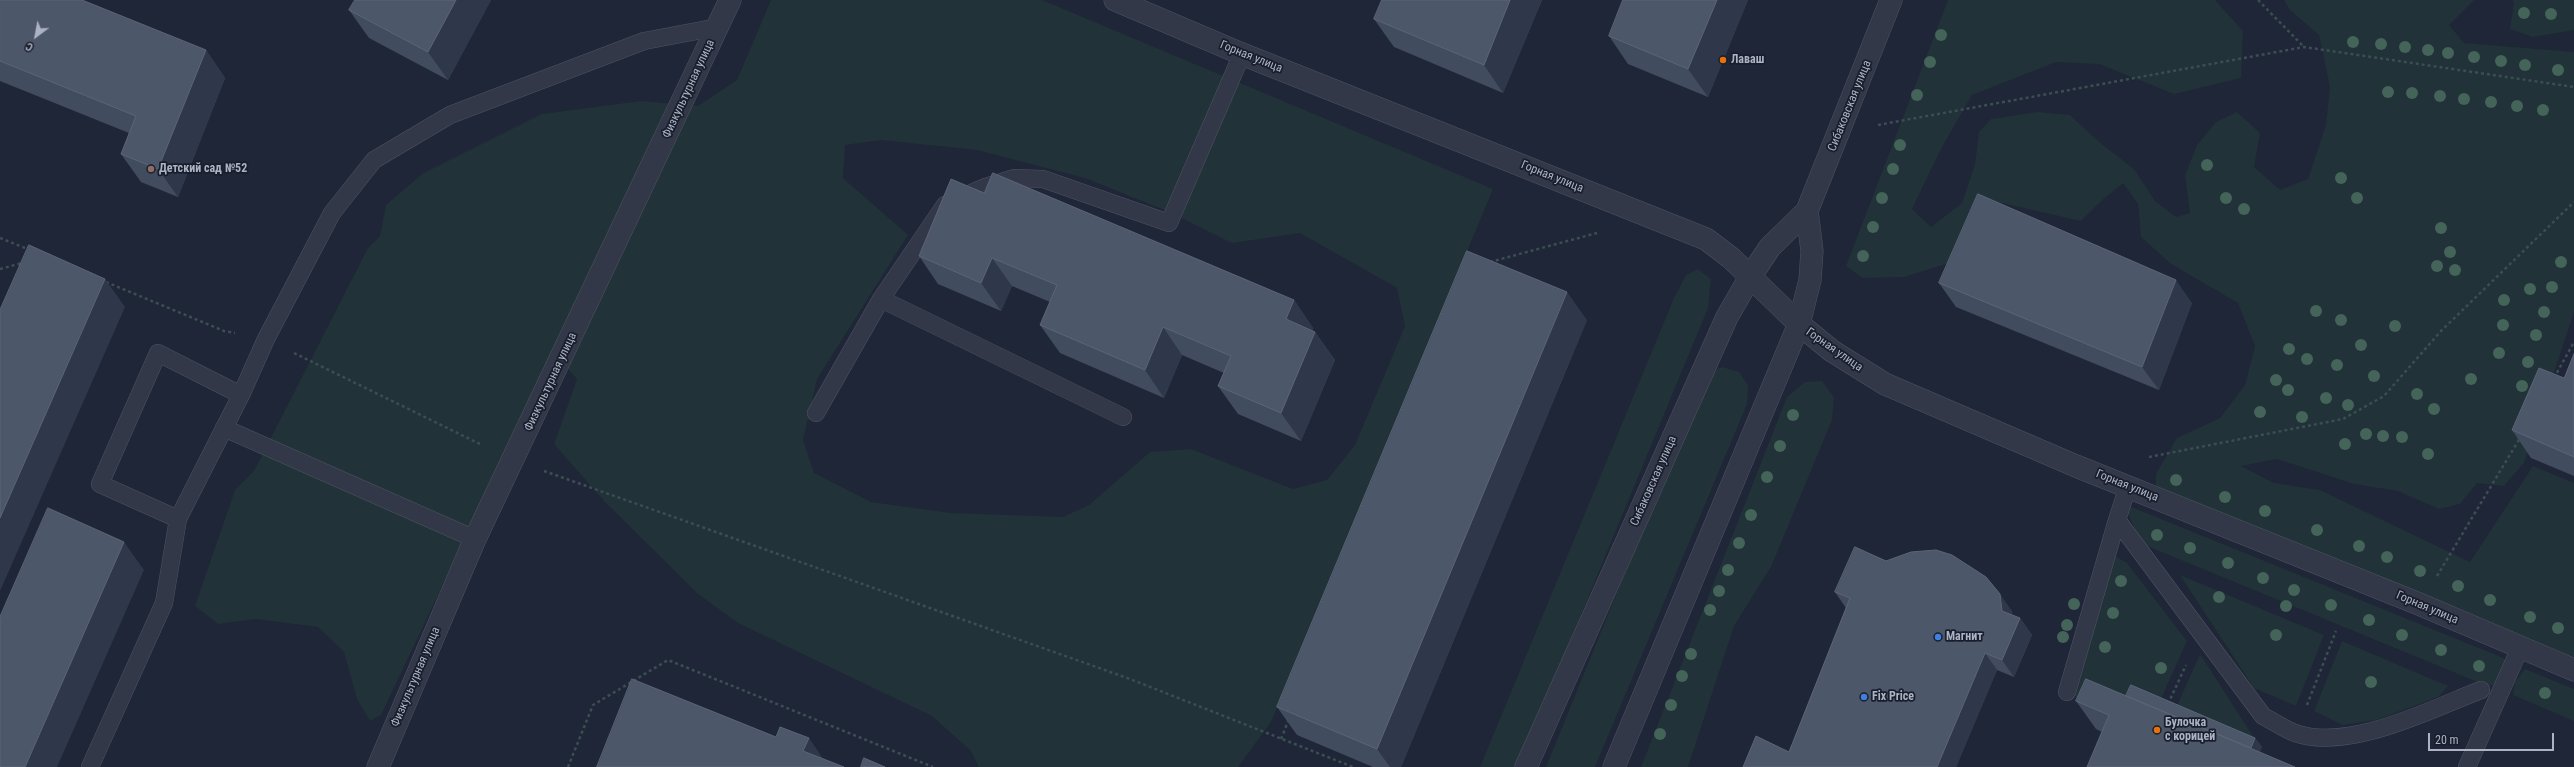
<!DOCTYPE html>
<html>
<head>
<meta charset="utf-8">
<style>
	body { margin:0 }
	#map { position:relative; width:2574px; height:767px; overflow:hidden; background:#1f2637; font-family:"Roboto Condensed",sans-serif }
	canvas { display:block }
	.north { position:absolute; left:16px; top:16px; width:40px; height:40px; -webkit-text-stroke:3px #181e2c; paint-order:stroke; rotate:212deg; font-size:11px; font-weight:700; line-height:16px; text-align:center; color:#acb3c4 }
	.north::after { content:''; display:block; margin:auto; width:14px; height:18px; background:#acb3c4; clip-path:polygon(50% 0,100% 100%,50% 72%,0 100%) }
	.scale { position:absolute; left:2428px; top:733px; width:126px; height:18px; box-sizing:border-box; border:2px solid #acb3c4; border-top:0; padding-left:5px; font-size:12px; line-height:14px; white-space:nowrap; color:#acb3c4; -webkit-text-stroke:3px #181e2c; paint-order:stroke }
</style>
</head>
<body>
<div id="map">
<canvas width="2574" height="767"></canvas>
<div class="north">С</div>
<div class="scale">20 m</div>
</div>
<script>
const g = document.querySelector('canvas').getContext('2d');
g.lineJoin = 'round';
function fill(path, color) { g.fillStyle = color; g.fill(path, 'evenodd'); }
function trace(path, color, width, dash) { g.strokeStyle = color; g.lineWidth = width; g.lineCap = dash ? 'butt' : 'round'; g.setLineDash(dash || []); g.stroke(path); }
function drawText(font, color, halo, rows, align = 'center') {
  g.font = font + ' "Roboto Condensed",sans-serif'; g.lineWidth = 3.5; g.setLineDash([]); g.textBaseline = 'middle'; g.strokeStyle = halo; g.fillStyle = color; for (const [text, x, y, turn = 0] of rows) {
    g.save(); g.translate(x, y); g.rotate((+turn || 0) * Math.PI / 180); g.textAlign = isNaN(turn) ? turn : align; if (halo) g.strokeText(text, 0, 0); g.fillText(text, 0, 0); g.restore();
  }
}
fill(new Path2D(`
	M771,0H1042L1493,189L1271,722L1238,767H979L971,751L932,716L738,623L698,594L604,501L554,444L577,379L557,357L541,378L381,715L370,721L357,699L344,652L318,627L256,619L218,624L195,606L235,490L254,471L368,248L380,236L386,205L422,174L542,114L641,101L698,106L737,80ZM881,140L977,150L1085,178L1167,211L1232,243L1300,233L1397,288L1405,326L1355,445L1327,480L1293,489L1191,449L1150,452L1089,505L1063,517L951,513L871,502L814,473L803,440L817,379L908,235L843,178L845,145Z
	M1948,0H2215L2243,31L2241,78L2174,94L2099,64L2056,62L1972,95L1942,147L1912,209L1931,227L1962,203L1975,164L1979,132L1991,119L2038,112L2070,115L2098,141L2134,169L2155,201L2176,217L2190,213L2185,175L2197,145L2216,122L2237,112L2260,133L2254,167L2280,190L2308,179L2326,125L2330,87L2319,35L2290,10L2284,0H2474L2449,25L2464,43L2574,52V312L2524,463L2504,486L2477,483L2460,504L2439,509L2398,491L2354,484L2277,459L2241,466L2274,483L2320,490L2470,562L2533,466L2574,483V661L2156,491V474L2177,438L2220,418L2245,385L2255,346L2238,303L2171,264L2141,237L2138,204L2123,183L2100,202L2081,221L1993,201L1968,233L1949,263L1904,277L1863,278L1846,266Z
	M2512,0H2574V30L2533,37L2510,29L2514,2Z
	M1698,269L1711,279L1708,308L1518,767H1480L1674,298L1686,275Z
	M1722,367L1739,372L1748,385L1747,404L1595,767H1546L1706,374Z
	M1822,381L1834,397L1832,420L1771,567L1734,626L1688,767H1641L1787,397L1805,382Z
	M2129,506L2501,657L2507,661L2497,682L2490,687L2142,544L2128,514Z
	M2115,556L2127,563L2187,641L2159,703L2127,717L2074,696Z
	M2180,575L2324,635L2296,706L2254,688Z
	M2342,641L2448,686L2438,697L2376,720L2343,725L2314,711Z
	M2200,654L2260,747L2175,710Z
	M2525,669L2574,689V721L2513,695L2515,682Z`), '#213238');
const service = new Path2D(`
	M881,299L1123,417
	M816,413L881,299L945,205L985,187L1014,178L1043,179L1169,223L1242,54
	M224,428L475,539
	M2128,486L2117,520L2263,716C2273,721 2284,729 2295,733C2349,752 2431,709 2481,690
	M178,519L100,484L158,353L241,395
	M2067,692L2117,520
	M90,767L164,603L178,519L241,395L266,339L332,213L374,160L450,115L644,41L718,27
	M2467,767L2520,648`);
const minor = new Path2D(`
	M1799,324L1832,351L1885,384L2076,466L2419,604L2574,670
	M1526,767L1727,317L1750,277
	M1614,767L1799,324L1810,280L1812,251L1807,211`);
const tertiary = new Path2D(`
	M1115,0L1242,54L1706,239L1731,258L1799,324
	M1750,277L1770,247L1807,211L1891,0
	M378,767L475,539L730,0`);
trace(service, '#4d5362', 18);
trace(minor, '#4d5362', 23);
trace(tertiary, '#4d5362', 23);
trace(new Path2D(`
	M2258,0L2304,47
	M1878,125L2304,47L2574,87
	M0,238L30,250
	M1490,262L1597,233
	M0,269L22,263
	M106,282L224,331L235,333
	M294,353L482,445
	M2554,378L2574,342
	M2149,457L2343,419L2384,396L2441,331L2574,202
	M544,471L1130,679L1353,767
	M2437,576L2520,438
	M2168,704L2186,665
	M2307,705L2336,631
	M1281,739L1289,719
	M568,767L593,705L668,660L933,767`), '#3b4e52', 2.5, [3, 3]);
trace(service, '#323847', 17);
trace(minor, '#323847', 22);
trace(tertiary, '#323847', 22);
g.fillStyle = '#446359';
for (const [x, y] of [
	[2524,13],
	[2551,14],
	[1941,35],
	[2353,42],
	[2381,44],
	[2405,47],
	[2428,50],
	[2448,53],
	[2474,57],
	[2501,61],
	[1930,62],
	[2525,65],
	[2558,70],
	[2388,92],
	[2412,93],
	[1917,95],
	[2440,96],
	[2464,99],
	[2491,102],
	[2517,106],
	[2543,110],
	[1900,145],
	[2207,165],
	[1893,169],
	[2341,178],
	[1882,198],
	[2226,198],
	[2357,198],
	[2244,209],
	[1873,227],
	[2441,228],
	[2450,252],
	[1863,256],
	[2561,262],
	[2437,266],
	[2455,270],
	[2552,287],
	[2530,289],
	[2504,300],
	[2316,311],
	[2544,312],
	[2341,320],
	[2503,325],
	[2395,326],
	[2536,335],
	[2361,345],
	[2289,349],
	[2499,353],
	[2307,359],
	[2528,362],
	[2337,365],
	[2374,376],
	[2471,379],
	[2276,380],
	[2522,386],
	[2288,390],
	[2417,394],
	[2326,398],
	[2348,405],
	[2434,409],
	[2260,412],
	[1793,415],
	[2302,417],
	[2366,434],
	[2383,436],
	[2402,437],
	[2345,444],
	[1780,446],
	[2428,454],
	[1767,477],
	[2176,480],
	[2225,497],
	[2265,511],
	[1751,515],
	[2317,530],
	[2157,535],
	[1739,543],
	[2359,546],
	[2190,548],
	[2387,557],
	[2228,563],
	[1728,570],
	[2420,571],
	[2263,578],
	[2121,581],
	[2458,586],
	[2294,590],
	[1719,591],
	[2219,597],
	[2490,600],
	[2074,604],
	[2331,605],
	[2286,606],
	[1710,610],
	[2113,613],
	[2530,617],
	[2369,620],
	[2067,625],
	[2558,628],
	[2276,635],
	[2402,635],
	[2063,637],
	[2105,647],
	[2441,650],
	[1691,654],
	[2479,666],
	[2161,668],
	[1682,676],
	[2371,682],
	[2545,693],
	[1671,705],
	[1660,734]
]) { g.beginPath(); g.arc(x, y, 6, 0, 2 * Math.PI); g.fill(); }
fill(new Path2D(`
	M0,0L206,50L225,78L178,197L141,182L121,154L129,133L0,81Z
	M491,0L448,80L369,38L349,10Z
	M1382,0H1542L1503,93L1394,47L1374,19Z
	M1623,0H1748L1708,97L1628,64L1609,36Z
	M984,193L1294,300L1313,328L1312,331L1315,332L1335,360L1301,441L1238,414L1218,386L1224,373L1182,355L1164,398L1060,353L1040,325L1050,302L1012,286L1001,311L938,284L919,256Z
	M1939,283L2192,303L2159,390L1956,307Z
	M1587,320L1401,767H1373L1297,735L1277,707Z
	M2574,354V476L2531,458L2512,430L2564,378Z
	M1886,561L2012,611V615L2020,618L2032,635L2014,677L1997,670L1956,767H1743L1789,752L1846,608L1835,592Z
	M2126,696L2255,738L2262,747L2102,732L2096,729L2076,701Z`), '#424c5f');
fill(new Path2D(`
	M456,0H491L448,80L428,52Z
	M1510,0H1542L1503,93L1484,65Z
	M1717,0H1748L1708,97L1688,69Z
	M206,50L225,78L178,197L158,169Z
	M992,258L1012,286L1001,311L981,283Z
	M105,279L125,307L0,591V518Z
	M2176,280L2192,303L2159,390L2142,367Z
	M1567,292L1587,320L1401,767H1390L1377,749Z
	M1294,300L1313,328L1305,347L1286,319Z
	M1163,327L1182,355L1164,398L1145,370Z
	M1315,332L1335,360L1301,441L1281,413Z
	M124,542L144,570L57,767H25Z
	M2000,594L2012,611L2014,628L2002,611Z
	M2020,618L2032,635L2014,677L2002,660Z
	M1985,653L1997,670L1956,767H1937Z
	M809,738L828,766L803,751Z
	M2255,738L2262,747L2254,767L2247,760Z`), '#2f384a');
const building = new Path2D(`
	M0,0H82L206,50L158,169L121,154L136,116L0,61Z
	M355,0H456L428,52L349,10Z
	M1382,0H1510L1484,65L1374,19Z
	M1623,0H1717L1688,69L1609,36Z
	M993,173L1294,300L1286,319L1315,332L1281,413L1218,386L1231,356L1163,327L1145,370L1040,325L1057,285L992,258L981,283L919,256L951,179L984,193Z
	M1978,194L2176,280L2142,367L1939,283Z
	M29,245L105,279L0,518V310Z
	M1467,251L1567,292L1377,749L1277,707Z
	M2574,354V457L2512,430L2539,368L2564,378Z
	M48,508L124,542L25,767H0V617Z
	M1855,547L1886,561L1911,552L1936,550L1952,555L1986,577L2000,594L2002,611L2020,618L2002,660L1985,653L1937,767H1743L1756,736L1789,752L1850,598L1835,592Z
	M632,679L776,737L780,727L809,738L803,751L844,767H597Z
	M2086,679L2295,767H2087L2109,715L2076,701Z
	M2131,685L2255,738L2251,748L2126,696Z
	M864,758L885,767H861Z`);
fill(building, '#4d576a');
trace(building, '#5c6578', 1);
for (const [x, y, r, color] of [
	[1723,60,4,"#e8710a"],
	[151,169,4,"#8d6e63"],
	[1938,637,4,"#3f7fe0"],
	[1864,697,4,"#3f7fe0"],
	[2157,730,4,"#e8710a"]
]) { const dot = new Path2D(); dot.arc(x, y, r, 0, 2 * Math.PI); g.fillStyle = color; g.fill(dot); trace(dot, '#181e2c', 1.5); }
drawText('12px', '#acb3c4', '#181e2c', [
	["Горная улица",1251,57,22],
	["Физкультурная улица",689,89,-65],
	["Сибаковская улица",1850,106,-68],
	["Горная улица",1552,177,22],
	["Горная улица",1834,350,35],
	["Физкультурная улица",551,382,-65],
	["Сибаковская улица",1654,481,-66],
	["Горная улица",2127,486,22],
	["Горная улица",2427,608,23],
	["Физкультурная улица",416,677,-67]
]);
drawText('bold 12px', '#acb3c4', '#181e2c', [
	["Лаваш",1731,60],
	["Детский сад №52",159,169],
	["Магнит",1946,637],
	["Fix Price",1872,697],
	["Булочка",2165,723],
	["с корицей",2165,737]
], 'left');
</script>
</body>
</html>
